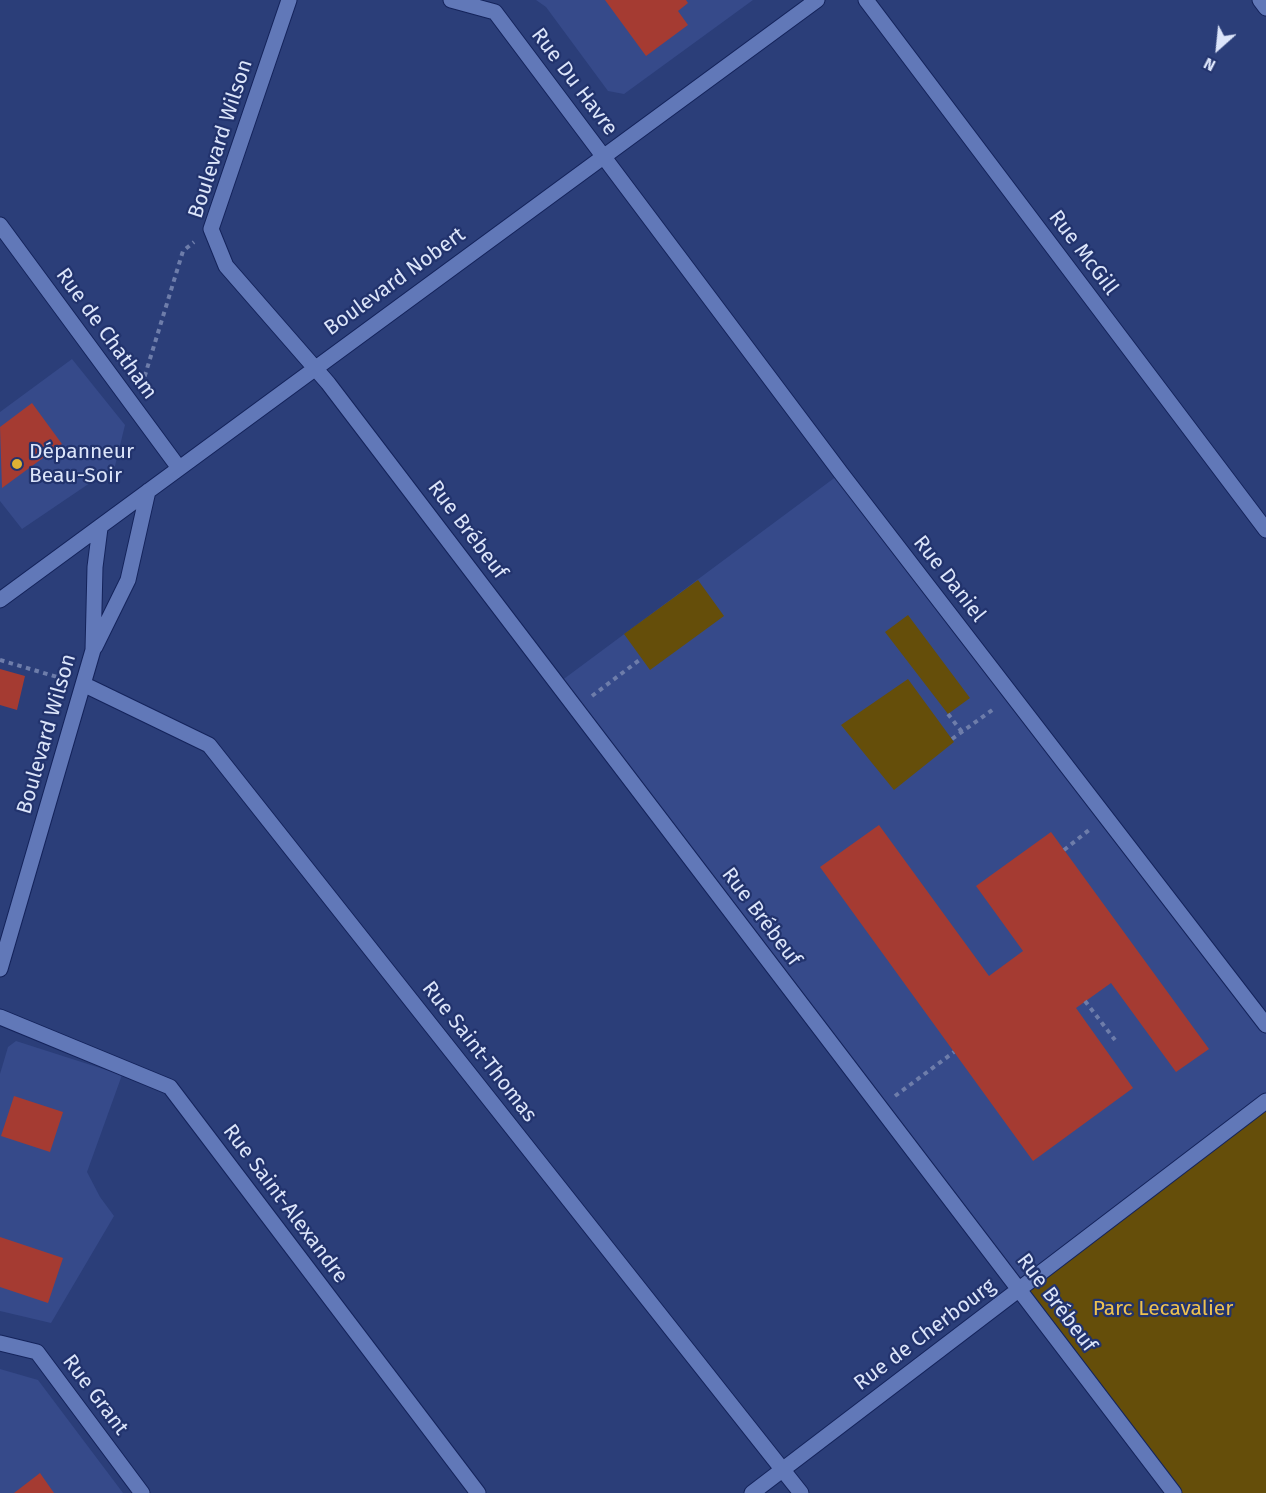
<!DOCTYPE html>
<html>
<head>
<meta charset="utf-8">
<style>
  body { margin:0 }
  #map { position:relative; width:1266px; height:1493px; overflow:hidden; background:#2b3e79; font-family:"Fira Sans",sans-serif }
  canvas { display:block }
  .north { position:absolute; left:1188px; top:18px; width:60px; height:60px; -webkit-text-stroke:4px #22336d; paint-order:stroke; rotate:207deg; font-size:16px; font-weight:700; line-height:24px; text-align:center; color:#dce5fa }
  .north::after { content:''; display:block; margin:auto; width:21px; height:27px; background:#dce5fa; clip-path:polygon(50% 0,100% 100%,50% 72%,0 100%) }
</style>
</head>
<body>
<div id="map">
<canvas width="1266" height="1493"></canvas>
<div class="north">N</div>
</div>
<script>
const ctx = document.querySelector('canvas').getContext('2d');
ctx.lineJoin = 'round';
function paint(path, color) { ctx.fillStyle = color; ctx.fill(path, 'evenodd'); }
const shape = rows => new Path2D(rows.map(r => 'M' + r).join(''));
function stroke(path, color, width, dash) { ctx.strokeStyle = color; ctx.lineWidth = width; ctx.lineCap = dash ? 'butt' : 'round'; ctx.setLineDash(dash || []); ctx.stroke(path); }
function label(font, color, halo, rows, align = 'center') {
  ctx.font = font + ' "Fira Sans",sans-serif'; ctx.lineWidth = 4.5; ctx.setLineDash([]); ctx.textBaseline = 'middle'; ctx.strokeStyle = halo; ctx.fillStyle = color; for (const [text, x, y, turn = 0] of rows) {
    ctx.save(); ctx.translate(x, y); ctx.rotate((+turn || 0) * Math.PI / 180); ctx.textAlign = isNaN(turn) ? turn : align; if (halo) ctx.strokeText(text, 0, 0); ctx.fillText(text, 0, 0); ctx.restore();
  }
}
const built = shape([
  [536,0,753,0,624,94,608,91,546,7],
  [72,359,125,425,115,466,22,529,0,501,0,412],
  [841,473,1266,1025,1266,1101,1019,1290,557,684],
  [16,1041,122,1075,87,1172,100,1197,114,1216,51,1323,0,1311,0,1074,8,1047],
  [0,1369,38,1380,123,1493,0,1493]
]);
const green = shape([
  [698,580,724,616,650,670,624,634],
  [908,615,970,698,948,714,885,632],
  [908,679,954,742,894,790,841,725],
  [1266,1101,1266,1493,1174,1493,1019,1290]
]);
const building = shape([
  [605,0,686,0,688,3,678,11,688,25,646,56],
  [32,403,62,444,2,488,0,427],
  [0,669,25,676,17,710,0,705],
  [879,825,989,976,1023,951,976,886,1051,832,1209,1049,1176,1072,1111,983,1076,1008,1133,1088,1033,1161,820,867],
  [14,1096,63,1112,50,1152,1,1136],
  [0,1237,63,1258,48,1303,0,1287],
  [40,1473,54,1493,14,1493]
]);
const path = shape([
  [142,385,183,251,194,242],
  [0,660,64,679],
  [592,696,642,658],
  [948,714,962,732],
  [952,739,995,708],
  [1064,850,1089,830],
  [1085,1001,1115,1040],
  [895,1096,954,1052]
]);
const minor = shape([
  [289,0,211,229,226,266,328,383,1174,1493],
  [451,0,495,12,841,473,1266,1025],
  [866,0,1266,530],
  [1260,0,1266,8],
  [0,225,179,468],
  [0,600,817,0],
  [95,647,128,580,148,491],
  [85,685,209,745,801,1493],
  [0,969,93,650,95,567,100,528],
  [0,1017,170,1087,478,1493],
  [0,1343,37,1352,142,1493],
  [752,1493,1266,1101]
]);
const markers = [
  [17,464,6,"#deb133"]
];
const streetNames = [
  ["Rue Du Havre",574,82,53],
  ["Boulevard Wilson",221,139,-72],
  ["Rue McGill",1083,253,53],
  ["Boulevard Nobert",395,282,-36],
  ["Rue de Chatham",106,334,54],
  ["Rue Brébeuf",467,530,53],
  ["Rue Daniel",949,579,52],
  ["Boulevard Wilson",47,734,-74],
  ["Rue Brébeuf",761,917,53],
  ["Rue Saint-Thomas",479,1052,52],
  ["Rue Saint-Alexandre",285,1204,53],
  ["Rue Brébeuf",1056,1303,53],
  ["Rue de Cherbourg",925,1335,-37],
  ["Rue Grant",95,1395,53]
];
const poiNames = [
  ["Dépanneur",29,452],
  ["Beau-Soir",29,476]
];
const parkNames = [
  ["Parc Lecavalier",1163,1309]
];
paint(built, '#364a8a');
paint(green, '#654e0a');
paint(building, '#a53b32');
stroke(minor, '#14235b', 17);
stroke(path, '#6e7daa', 4, [4.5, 4.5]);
stroke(minor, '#6178b8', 15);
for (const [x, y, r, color] of markers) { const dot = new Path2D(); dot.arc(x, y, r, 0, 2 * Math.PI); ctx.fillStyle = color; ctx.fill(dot); stroke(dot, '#22336d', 2); }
label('21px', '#dce5fa', '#22336d', streetNames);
label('21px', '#dce5fa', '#22336d', poiNames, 'left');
label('21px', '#edc150', '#22336d', parkNames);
</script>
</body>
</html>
